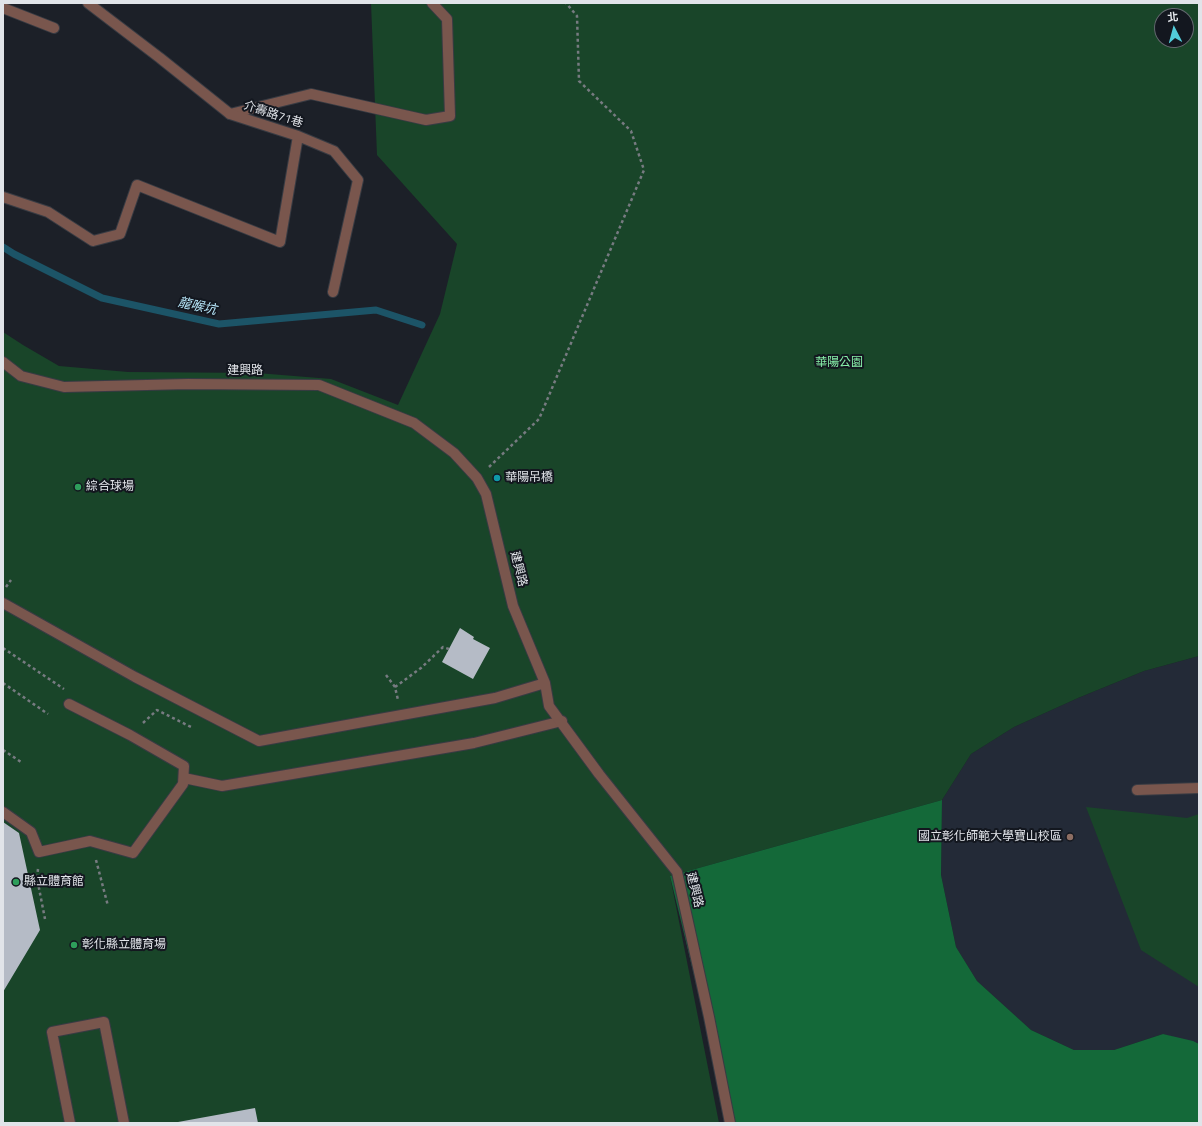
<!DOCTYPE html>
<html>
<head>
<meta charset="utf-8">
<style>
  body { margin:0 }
  #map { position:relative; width:1202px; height:1126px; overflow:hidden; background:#1c2028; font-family:"Titillium Web","Noto Sans TC",sans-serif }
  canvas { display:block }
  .frame { position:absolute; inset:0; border:4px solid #e1e4e9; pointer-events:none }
  .north { position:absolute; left:1154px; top:8px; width:40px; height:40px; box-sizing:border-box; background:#13171f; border:1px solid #656970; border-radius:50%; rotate:354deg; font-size:11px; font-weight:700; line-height:16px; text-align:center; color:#e1e4e9 }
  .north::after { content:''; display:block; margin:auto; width:14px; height:18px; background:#52cbd9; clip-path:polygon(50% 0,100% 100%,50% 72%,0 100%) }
</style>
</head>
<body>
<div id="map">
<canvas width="1202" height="1126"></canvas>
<div class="frame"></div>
<div class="north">北</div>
</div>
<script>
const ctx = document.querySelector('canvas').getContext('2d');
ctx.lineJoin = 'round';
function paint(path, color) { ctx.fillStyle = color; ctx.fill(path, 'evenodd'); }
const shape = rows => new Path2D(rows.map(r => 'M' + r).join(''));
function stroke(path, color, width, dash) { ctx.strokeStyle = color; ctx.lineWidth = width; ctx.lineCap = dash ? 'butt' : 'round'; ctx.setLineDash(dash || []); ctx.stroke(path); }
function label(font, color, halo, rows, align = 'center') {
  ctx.font = font + ' "Titillium Web","Noto Sans TC",sans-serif'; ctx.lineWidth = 4; ctx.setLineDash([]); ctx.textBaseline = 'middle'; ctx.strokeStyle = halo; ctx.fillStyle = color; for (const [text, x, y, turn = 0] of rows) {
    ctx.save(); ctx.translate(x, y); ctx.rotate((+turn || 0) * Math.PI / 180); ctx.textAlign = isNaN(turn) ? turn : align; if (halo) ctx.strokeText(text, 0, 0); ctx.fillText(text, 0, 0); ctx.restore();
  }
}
const built = shape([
  [1199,656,1199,1045,1163,1034,1114,1050,1074,1050,1031,1030,977,981,956,947,941,875,942,800,971,754,1014,727,1078,698,1144,671]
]);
const green = shape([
  [371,3,1199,3,1199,656,1144,671,1078,698,1014,727,971,754,942,800,670,876,719,1123,3,1123,3,332,23,345,59,366,128,372,257,373,331,379,398,405,440,314,457,244,377,155],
  [1162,16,1186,16,1186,40,1162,40],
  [1086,807,1187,818,1199,814,1199,987,1141,950]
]);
const forest = shape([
  [942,800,941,875,956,947,977,981,1031,1030,1074,1050,1114,1050,1163,1034,1193,1041,1199,1044,1199,1123,730,1123,670,876]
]);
const stream = shape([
  [3,247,14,254,102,298,219,324,376,310,422,325]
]);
const building = shape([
  [460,628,474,637,473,639,490,648,473,679,442,662],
  [3,822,19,833,40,930,3,992],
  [255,1108,258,1123,178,1123,178,1122]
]);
const path = shape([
  [489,467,539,419,644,170,631,131,579,81,577,16,566,3],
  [6,587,11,580],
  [3,648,64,689],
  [386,675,395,687,398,700],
  [3,683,48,714],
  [395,687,421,668,443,647,449,649],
  [143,723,157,710,193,728],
  [3,750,21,762],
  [96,860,108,906],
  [38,869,37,878,45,919]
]);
const service = shape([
  [230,114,311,94,426,120,450,116,447,19,432,3],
  [184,778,222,786,474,743,562,721],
  [1137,790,1199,788],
  [3,812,31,832,39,852,90,841,133,853,183,784,184,766,130,735,69,704],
  [70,1123,52,1032,104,1022,124,1123]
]);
const minor = shape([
  [88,3,160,58,230,114,298,136,334,151,358,180,333,292],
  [3,8,54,28],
  [3,197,48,212,93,241,120,234,137,185,280,242,298,136],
  [3,362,21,376,64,387,188,384,319,385,414,423,454,453,477,478,486,494,513,606,545,683,549,706,599,774,677,872,709,1017,730,1123],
  [3,603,135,677,259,741,495,698,545,683]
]);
const markers = [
  [497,478,4,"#0f9aa8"],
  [78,487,4,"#2e9e5b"],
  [1070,837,4,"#8d6e63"],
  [16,882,4,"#2e9e5b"],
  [74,945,4,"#2e9e5b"]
];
const streetNames = [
  ["介壽路71巷",273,115,18],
  ["建興路",245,371],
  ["建興路",518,569,76],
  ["建興路",694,890,76]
];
const parkNames = [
  ["華陽公園",839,363]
];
const poiNames = [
  ["華陽吊橋",505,478],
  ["綜合球場",86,487],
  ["國立彰化師範大學寶山校區",1062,837,"right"],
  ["縣立體育館",24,882],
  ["彰化縣立體育場",82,945]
];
const waterNames = [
  ["龍喉坑",197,307,12]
];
paint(built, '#232a37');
paint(green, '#194529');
paint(forest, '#146939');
stroke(stream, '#1c5467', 7);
paint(building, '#b5bbc6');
stroke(service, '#383b43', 12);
stroke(minor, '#383b43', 12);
stroke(path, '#777b81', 2.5, [3, 3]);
stroke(service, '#79564d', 10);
stroke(minor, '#79564d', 10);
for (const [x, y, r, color] of markers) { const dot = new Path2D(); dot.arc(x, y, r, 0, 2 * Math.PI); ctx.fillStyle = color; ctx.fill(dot); stroke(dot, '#13171f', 1.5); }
label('12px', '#e1e4e9', '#13171f', streetNames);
label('12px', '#88f1aa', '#13171f', parkNames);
label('12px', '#e1e4e9', '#13171f', poiNames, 'left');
label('italic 13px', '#b9e9fc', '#13171f', waterNames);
</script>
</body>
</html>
